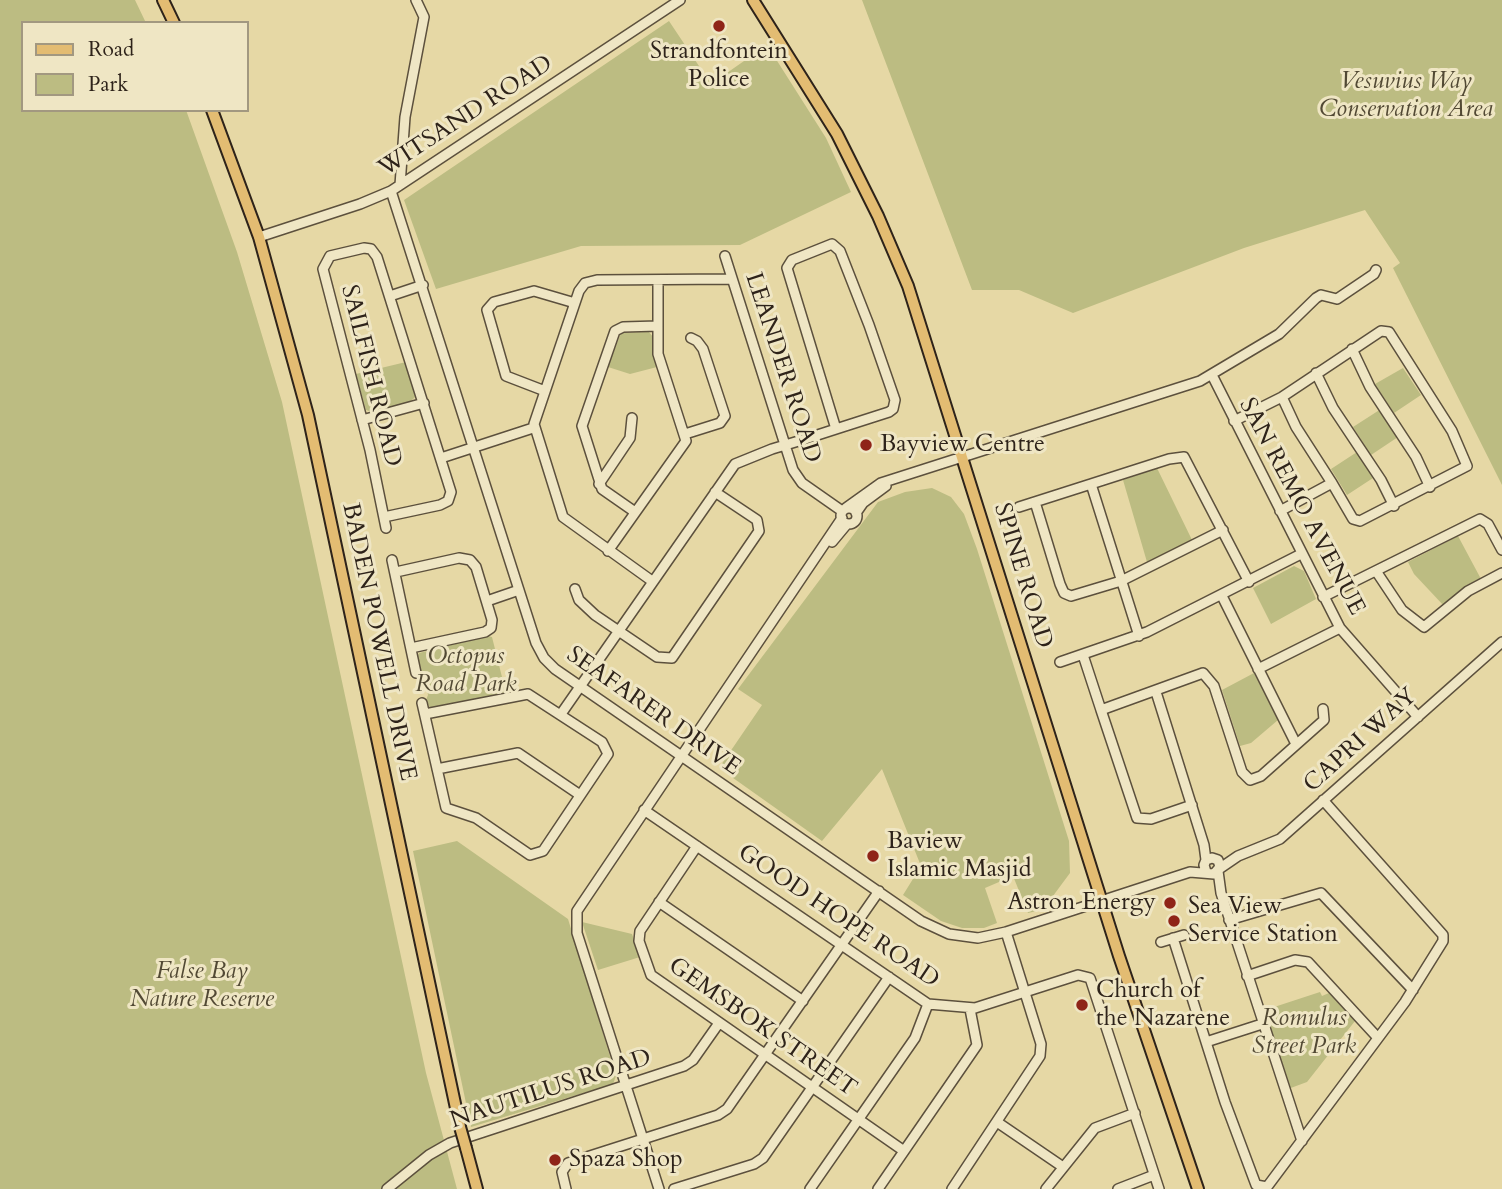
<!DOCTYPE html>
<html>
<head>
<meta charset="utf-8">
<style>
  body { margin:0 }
  #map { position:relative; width:1502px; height:1189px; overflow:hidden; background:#e6d8a5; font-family:Cardo,serif }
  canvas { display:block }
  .legend { position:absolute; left:21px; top:21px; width:228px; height:91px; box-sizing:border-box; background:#efe6c4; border:2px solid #a29880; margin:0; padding:9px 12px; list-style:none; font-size:21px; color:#2e231a }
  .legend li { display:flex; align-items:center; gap:14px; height:35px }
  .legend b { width:35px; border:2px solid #a29880 }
</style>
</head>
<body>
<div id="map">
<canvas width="1502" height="1189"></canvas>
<ul class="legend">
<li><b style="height:9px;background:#e3bc72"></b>Road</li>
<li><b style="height:19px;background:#bcbc82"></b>Park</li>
</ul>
</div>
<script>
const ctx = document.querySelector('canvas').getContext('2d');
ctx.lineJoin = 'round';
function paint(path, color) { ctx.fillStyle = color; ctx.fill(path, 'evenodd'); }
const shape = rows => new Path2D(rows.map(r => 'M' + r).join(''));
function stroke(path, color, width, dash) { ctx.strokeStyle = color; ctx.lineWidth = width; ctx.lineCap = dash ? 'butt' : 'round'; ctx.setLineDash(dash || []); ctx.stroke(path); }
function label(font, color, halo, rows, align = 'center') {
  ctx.font = font + ' Cardo,serif'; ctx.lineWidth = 6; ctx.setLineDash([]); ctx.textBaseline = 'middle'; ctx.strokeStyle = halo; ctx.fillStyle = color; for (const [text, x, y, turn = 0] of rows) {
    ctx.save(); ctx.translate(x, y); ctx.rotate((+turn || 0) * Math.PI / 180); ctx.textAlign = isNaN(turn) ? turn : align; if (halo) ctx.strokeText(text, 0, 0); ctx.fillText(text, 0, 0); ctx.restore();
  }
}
const green = shape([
  [0,0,135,0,146,23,23,23,23,110,186,110,237,252,282,402,426,1073,457,1189,0,1189],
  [862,0,1502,0,1502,485,1393,268,1400,263,1365,210,1244,248,1073,313,1019,290,972,290],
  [669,21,711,84,767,45,826,138,851,192,740,245,581,246,436,289,404,200],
  [649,332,653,337,652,349,657,367,630,374,608,367,621,333],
  [406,362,415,397,410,402,372,412,366,410,356,374],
  [1403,368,1421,395,1394,413,1375,384],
  [1381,409,1398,437,1371,455,1353,427],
  [1357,452,1373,478,1347,495,1331,469],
  [1157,468,1192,540,1147,562,1123,480],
  [932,488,951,497,964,514,977,549,1069,841,1070,873,1050,900,1037,911,1028,913,1013,876,985,888,997,923,984,928,962,928,941,921,903,895,921,866,882,769,822,841,719,768,762,705,738,689,878,502,905,492],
  [1458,536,1481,579,1470,584,1444,606,1414,574,1408,562],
  [1294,566,1304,571,1316,599,1271,624,1253,588],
  [488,636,492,637,506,693,430,708,426,700,428,695,424,673,421,673,417,657,419,653],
  [1254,673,1278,720,1251,743,1240,746,1222,690],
  [457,841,568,919,616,1076,613,1084,471,1127,413,851],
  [582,922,632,934,640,957,598,970],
  [1320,992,1322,996,1329,993,1355,1021,1307,1082,1288,1089,1262,1011]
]);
const minor = shape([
  [400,185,405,117,424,17,416,0],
  [391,191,536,643,544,658,555,669,921,921,949,934,978,938,1006,932,1190,872,1214,874,1220,867,1218,860,1212,858,1206,860,1204,865,1206,872],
  [259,237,360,204,391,191,680,0],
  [725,256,793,470,802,483,842,511],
  [390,296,423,285],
  [1352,349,1370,387,1416,457,1430,487],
  [1316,373,1333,408,1381,480,1394,506],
  [1212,375,1340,628,1418,717],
  [545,391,506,376,487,310,494,302,534,291,575,303],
  [362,420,424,403],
  [1234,421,1282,397,1381,331,1389,332,1452,431,1467,466,1360,521,1353,519,1332,483],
  [685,434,720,423,725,416,703,349,697,341,691,338],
  [441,458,533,428],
  [599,484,630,438,632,418],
  [1035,502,1060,584,1064,593,1071,596,1121,581,1223,530],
  [1019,507,1091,484],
  '841 516a8 8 0 1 1 16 0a8 8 0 1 1-16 0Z',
  [846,508,881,483,1200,381,1279,334,1316,298,1321,295,1337,299,1374,274,1376,270],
  [1280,511,1332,483,1296,427,1282,397],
  [635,512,602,489,582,426,615,331,623,327,658,326],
  [856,513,863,503,886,486],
  [384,517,440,505,448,501,451,492,377,257,371,249,364,248,330,256,323,269,370,450,386,528],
  [832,542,847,524],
  [608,551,686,441,658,354,658,280],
  [392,560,416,673],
  [1376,571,1402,610,1424,627,1468,591,1502,573],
  [396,572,459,558,470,560,476,567,492,620,491,628,485,632,411,648],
  [652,581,563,517,534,424,579,291,585,283,597,280,732,279],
  [575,589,579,600,595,615,657,657,672,658,759,531,757,520,715,492],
  [1222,596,1296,744],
  [1323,597,1480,519,1488,524,1502,550],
  [487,601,519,590],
  [1139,636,1091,484,1169,459,1184,457,1249,582],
  [1083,655,1101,710],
  [1060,662,1147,632,1301,554],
  [1258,669,1340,628],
  [1156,692,1204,845,1206,860],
  [422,703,446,808,476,818,530,855,543,851,608,754,602,742,528,694,425,714],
  [561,714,735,464,772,449,802,440,836,429,889,412,893,409,895,400,869,325,840,251,832,244,792,260,787,268,836,429],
  [437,769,518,753,580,795],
  [1192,805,1151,819,1137,818,1101,710,1203,673,1214,686,1242,772,1250,780,1261,776,1324,720,1323,709],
  [644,810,928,1004,975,1008,1078,975,1090,978,1159,1189],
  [697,846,640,931,639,941,651,975,904,1151],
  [1219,869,1238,856,1280,839,1502,642],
  [1218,871,1221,893,1302,1141],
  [659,902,803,1001],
  [1229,920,1321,893,1413,990],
  [1173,938,1225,1102,1256,1185,1267,1187,1405,1002,1443,941,1443,935,1323,800],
  [1161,942,1184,935],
  [1247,976,1295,960,1308,962,1378,1038],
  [1206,1042,1262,1024],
  [997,1122,1063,1167],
  [387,1189,429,1155,450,1143,684,1066,693,1060,719,1023],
  [566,1189,562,1172,568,1163,718,1115,727,1109,879,891],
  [659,1189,577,933,577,911,842,518],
  [674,1189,754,1164,763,1158,889,977],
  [810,1189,915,1038,928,1004],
  [878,1189,977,1045,970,1009],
  [952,1189,1040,1056,1041,1044,1006,932],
  [1046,1189,1095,1128,1135,1113],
  [1118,1189,1154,1175]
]);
const major = shape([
  [163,0,174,23],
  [753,0,837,134,878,216,908,286,1119,956,1198,1189],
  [212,110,259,237,308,415,460,1127],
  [466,1148,477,1189]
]);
const majorBridge = shape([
  [460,1127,466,1148]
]);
const markers = [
  [719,26,7,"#8f2418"],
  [866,445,7,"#8f2418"],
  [873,856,7,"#8f2418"],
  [1170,903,7,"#8f2418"],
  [1174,921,7,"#8f2418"],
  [1082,1005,7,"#8f2418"],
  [555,1160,7,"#8f2418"]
];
const poiNames = [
  ["Strandfontein",719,52,"center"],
  ["Police",719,80,"center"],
  ["Bayview Centre",880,445],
  ["Baview",887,842],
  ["Islamic Masjid",887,870],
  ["Astron Energy",1156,903,"right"],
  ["Sea View",1188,907],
  ["Service Station",1188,935],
  ["Church of",1096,991],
  ["the Nazarene",1096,1019],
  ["Spaza Shop",569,1160]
];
const parkNames = [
  ["Vesuvius Way",1406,82],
  ["Conservation Area",1406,110],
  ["Octopus",466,657],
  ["Road Park",466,685],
  ["False Bay",202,972],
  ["Nature Reserve",202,1000],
  ["Romulus",1304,1019],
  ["Street Park",1304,1047]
];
const streetNames = [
  ["WITSAND ROAD",466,117,-33],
  ["LEANDER ROAD",782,368,72],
  ["SAILFISH ROAD",370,376,76],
  ["SAN REMO AVENUE",1301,507,62],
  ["SPINE ROAD",1022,576,73],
  ["BADEN POWELL DRIVE",378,642,78],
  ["SEAFARER DRIVE",653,712,35],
  ["CAPRI WAY",1361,741,-42],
  ["GOOD HOPE ROAD",838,917,34],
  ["GEMSBOK STREET",762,1028,35],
  ["NAUTILUS ROAD",551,1090,-18]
];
paint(green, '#bcbc82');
stroke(minor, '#5c503d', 12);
stroke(major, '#2e231a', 14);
stroke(minor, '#efe6c4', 9);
stroke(major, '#e3bc72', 10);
stroke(majorBridge, '#2e231a', 14, []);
stroke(majorBridge, '#e3bc72', 10);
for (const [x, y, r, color] of markers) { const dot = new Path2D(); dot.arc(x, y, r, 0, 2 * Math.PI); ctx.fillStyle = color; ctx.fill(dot); stroke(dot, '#efe6c4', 2.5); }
label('24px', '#2e231a', '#efe6c4', poiNames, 'left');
label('italic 24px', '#524934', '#efe6c4', parkNames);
label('24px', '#2e231a', '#efe6c4', streetNames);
</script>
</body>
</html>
